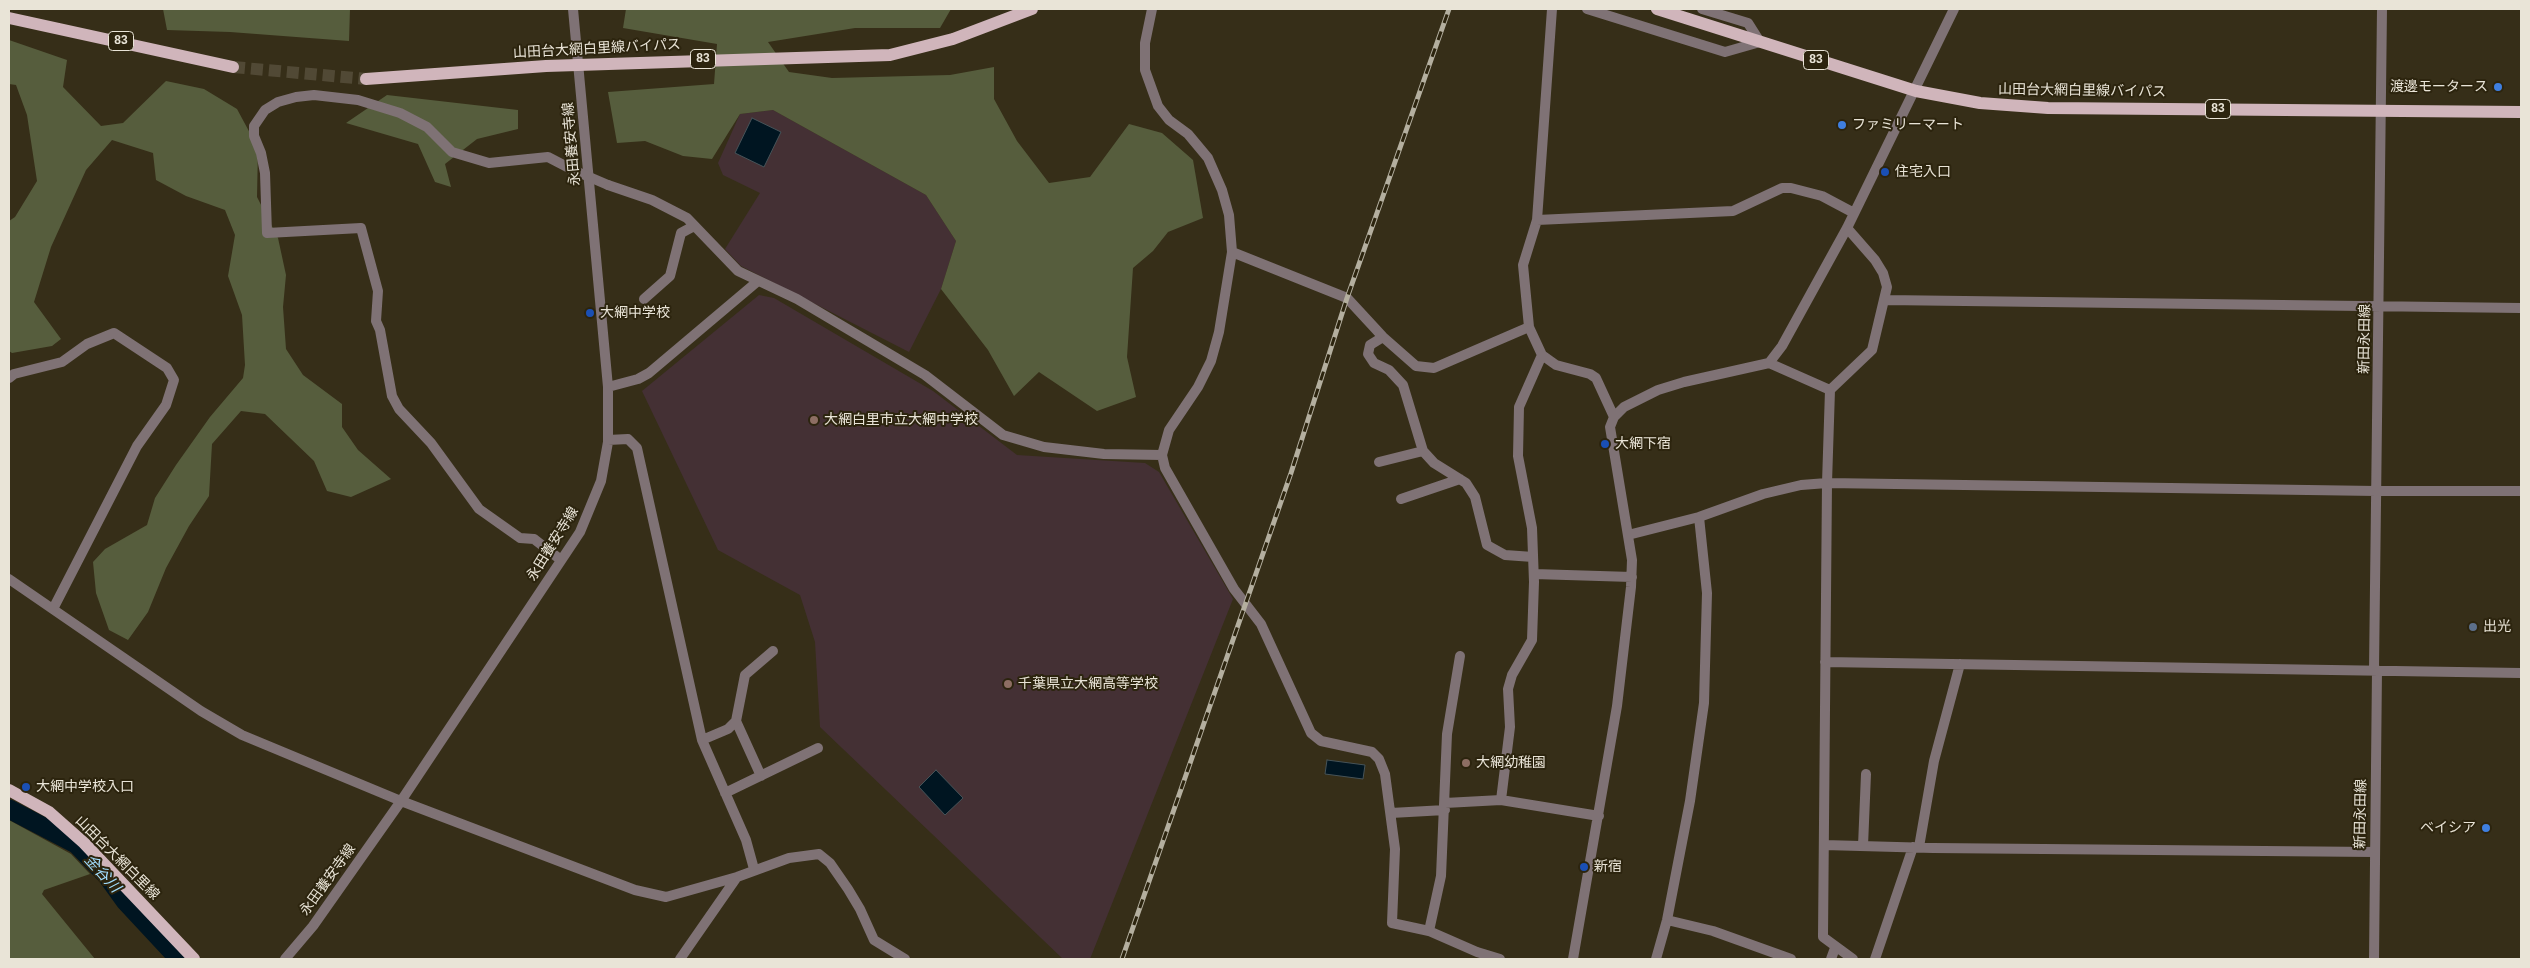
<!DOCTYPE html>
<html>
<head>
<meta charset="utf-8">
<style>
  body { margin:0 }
  #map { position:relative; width:2530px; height:968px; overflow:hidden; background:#362e18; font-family:Arial,sans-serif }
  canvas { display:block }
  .frame { position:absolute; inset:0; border:10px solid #e9e4d7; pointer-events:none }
</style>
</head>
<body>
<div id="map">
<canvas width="2530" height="968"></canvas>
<div class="frame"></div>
</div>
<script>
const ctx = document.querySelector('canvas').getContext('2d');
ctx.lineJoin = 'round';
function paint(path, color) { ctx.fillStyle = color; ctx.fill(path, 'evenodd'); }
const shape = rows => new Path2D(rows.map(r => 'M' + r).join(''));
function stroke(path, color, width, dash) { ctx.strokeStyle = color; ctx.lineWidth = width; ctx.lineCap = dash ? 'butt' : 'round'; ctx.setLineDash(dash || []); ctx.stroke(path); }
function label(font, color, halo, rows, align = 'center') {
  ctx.font = font + ' Arial,"Noto Sans JP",sans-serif'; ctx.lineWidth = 4; ctx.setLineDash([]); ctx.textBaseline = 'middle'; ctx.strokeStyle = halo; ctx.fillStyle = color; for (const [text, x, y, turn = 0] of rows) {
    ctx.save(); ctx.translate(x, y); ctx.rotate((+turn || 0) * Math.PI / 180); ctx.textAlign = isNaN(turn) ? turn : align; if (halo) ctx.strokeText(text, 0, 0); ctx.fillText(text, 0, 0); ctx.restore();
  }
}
const education = shape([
  [773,110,926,195,956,241,941,289,909,352,741,266,725,249,760,193,723,175,718,163,740,114],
  [759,295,774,298,933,391,1017,455,1145,463,1159,472,1233,599,1090,959,1063,959,820,727,815,642,800,595,718,550,642,391]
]);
const green = shape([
  [163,9,350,9,349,41,230,32,167,30],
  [626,9,951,9,940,28,855,28,768,42,789,72,832,78,950,75,994,67,994,99,1017,141,1049,183,1090,177,1129,124,1162,133,1193,160,1203,218,1168,232,1153,251,1133,268,1127,357,1136,397,1097,411,1039,372,1014,396,988,350,941,289,956,241,926,195,773,110,740,114,712,159,683,156,645,141,617,143,608,92,714,84,717,44,623,28],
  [9,40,67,60,63,87,101,126,123,123,166,81,204,89,237,109,258,148,257,197,278,238,286,275,283,307,286,349,303,375,342,404,342,427,358,450,391,479,351,497,327,491,314,461,265,414,241,411,212,444,209,496,189,526,166,568,148,612,128,640,109,630,96,593,93,562,105,549,147,525,155,498,176,465,210,417,243,378,245,365,242,315,228,276,235,235,225,210,186,196,156,180,153,153,112,140,86,170,51,247,34,302,61,339,52,346,12,353,9,351,9,221,15,217,37,181,27,115,16,85,9,84],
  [387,95,518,110,518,129,477,139,445,164,451,187,435,182,418,144,346,123],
  [9,820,71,854,90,874,44,890,42,894,95,959,9,959]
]);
const water = shape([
  [752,118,781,132,764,167,735,153,752,118],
  [1327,760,1365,765,1363,779,1325,774,1327,760],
  [936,770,963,798,945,815,919,787,936,770]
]);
const river = shape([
  [9,809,76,844,107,876,125,901,179,959]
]);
const majorTunnel = shape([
  [233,67,366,79]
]);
const minor = shape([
  [1152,9,1145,43,1145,70,1158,106,1169,120,1188,134,1208,158,1222,190,1229,215,1232,252,1219,332,1211,361,1198,387,1169,430,1162,455,1165,468,1234,589,1261,624,1311,733,1321,741,1372,752,1379,759,1385,774,1395,849,1392,923,1429,931,1477,952,1500,959],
  [1552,9,1537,220,1523,265,1529,327,1542,355,1556,365,1590,374,1596,378,1614,417],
  [1587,9,1725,52,1760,42,1748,23,1702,9],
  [608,185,652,200,687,218,738,271,797,299,925,375,1003,435,1044,447,1104,454,1162,455],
  [1537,220,1733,211,1782,188,1791,188,1822,196,1854,213],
  [1847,228,1875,260,1883,273,1887,287,1872,350,1830,390,1827,483,1823,937,1853,959],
  [1232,252,1347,298,1383,337,1416,366,1434,368,1529,327],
  [644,299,670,276,681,233,694,226],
  [1885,300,2521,308],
  [1383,337,1370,345,1368,354,1374,363,1389,370,1403,385,1423,451,1434,463,1466,483,1475,497,1487,545,1505,555,1533,557],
  [1769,363,1830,390],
  [9,378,14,374,62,362,87,344,114,333,167,368,174,380,166,405,137,446,53,609],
  [608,387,638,379,649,373,758,281],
  [608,440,628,439,637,448,702,740,746,840,754,869],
  [1379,462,1423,451],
  [1401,499,1460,479],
  [1628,535,1699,517,1763,494,1801,485,1827,483,2376,491,2521,491],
  [561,560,534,539,520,538,479,509,431,443,399,409,392,396,380,330,376,321,378,291,361,228,267,233,265,173,261,153,254,136,254,126,265,110,278,102,296,97,314,95,358,100,400,113,427,127,452,152,489,163,548,157,573,170],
  [1534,574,1632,577],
  [9,579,201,711,242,735,401,801,635,890,666,897,737,877,789,858,819,854,830,863,848,889,860,909,874,940,905,959],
  [1825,662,2521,673],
  [2374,670,2382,9],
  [736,721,761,776],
  [702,740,728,729,736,721,745,675,773,651],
  [725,793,818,748],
  [1501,800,1510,727,1508,689,1512,675,1532,640,1534,582,1532,528,1518,456,1519,407,1542,355],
  [1445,803,1501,800,1599,816],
  [1391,813,1445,810],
  [1824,845,1933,848,2374,852],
  [1863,846,1866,774],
  [1919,847,1934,761,1960,664],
  [1667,920,1713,931,1791,959],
  [1429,931,1441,876,1447,734,1460,656],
  [285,959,313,926,401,801,580,532,601,481,608,442,608,387,573,9],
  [680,959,737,877],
  [1573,959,1617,706,1631,587,1632,560,1610,427,1614,417,1624,407,1658,390,1684,382,1769,363,1782,346,1847,228,1954,9],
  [1656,959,1667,920,1690,801,1704,703,1707,593,1699,517],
  [1831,959,1835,948],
  [1875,959,1913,847],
  [2374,959,2377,670]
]);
const major = shape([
  [1657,9,1916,91,1980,103,2048,108,2521,112],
  [9,18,233,67],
  [366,79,546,66,890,55,953,39,1032,9],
  [9,790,49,812,84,843,194,959]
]);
const rail = shape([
  [1122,959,1291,473,1347,298,1449,9]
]);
const minorBridge = shape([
  [573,170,608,185]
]);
const markers = [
  [2498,87,5,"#3f7fe0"],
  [1842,125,5,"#3f7fe0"],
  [1885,172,5,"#1a4fb4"],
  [590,313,5,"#1a4fb4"],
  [814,420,5,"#8d6e63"],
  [1605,444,5,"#1a4fb4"],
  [2473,627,5,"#5c6f8a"],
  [1008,684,5,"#8d6e63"],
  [1466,763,5,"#8d6e63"],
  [26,787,5,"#1a4fb4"],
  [2486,828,5,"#3f7fe0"],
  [1584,867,5,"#1a4fb4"]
];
const shields = [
  [121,41,25],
  [703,59,25],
  [1816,60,25],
  [2218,109,25]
];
const shieldNames = [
  ["83",121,41],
  ["83",703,59],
  ["83",1816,60],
  ["83",2218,109]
];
const streetNames = [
  ["山田台大網白里線バイパス",597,49,-3],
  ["山田台大網白里線バイパス",2082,91,1],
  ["永田養安寺線",572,144,-95],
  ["新田永田線",2365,339,-89],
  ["永田養安寺線",553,544,-58],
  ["新田永田線",2361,814,-89],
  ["山田台大網白里線",117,858,45],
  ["永田養安寺線",328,880,-54]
];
const poiNames = [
  ["渡邊モータース",2488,87,"right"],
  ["ファミリーマート",1852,125],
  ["住宅入口",1895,172],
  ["大網中学校",600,313],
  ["大網白里市立大網中学校",824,420],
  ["大網下宿",1615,444],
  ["出光",2483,627],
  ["千葉県立大網高等学校",1018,684],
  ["大網幼稚園",1476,763],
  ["大網中学校入口",36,787],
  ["ベイシア",2476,828,"right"],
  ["新宿",1594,867]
];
const waterNames = [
  ["金谷川",102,874,48]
];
paint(education, '#443034');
paint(green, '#565d3d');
paint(water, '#001521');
stroke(water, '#465358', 1);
stroke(river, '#001521', 19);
stroke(majorTunnel, '#514935', 12, [12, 6]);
stroke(minor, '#7f7275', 10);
stroke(major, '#d0b5bb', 12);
stroke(rail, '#b4af9f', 5);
stroke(rail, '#2c240e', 3, [9]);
stroke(minorBridge, '#7f7275', 10);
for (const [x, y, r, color] of markers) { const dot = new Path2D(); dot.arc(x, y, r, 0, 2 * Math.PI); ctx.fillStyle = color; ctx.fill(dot); stroke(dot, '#2c240e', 2); }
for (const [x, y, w] of shields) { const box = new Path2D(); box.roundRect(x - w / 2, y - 9.5, w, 19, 4); ctx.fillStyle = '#2c240e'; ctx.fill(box); stroke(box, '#e9e4d7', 1); }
label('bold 12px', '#e9e4d7', null, shieldNames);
label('14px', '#e9e4d7', '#2c240e', streetNames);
label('14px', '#e9e4d7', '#2c240e', poiNames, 'left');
label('italic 15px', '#a1dcfc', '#2c240e', waterNames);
</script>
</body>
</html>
